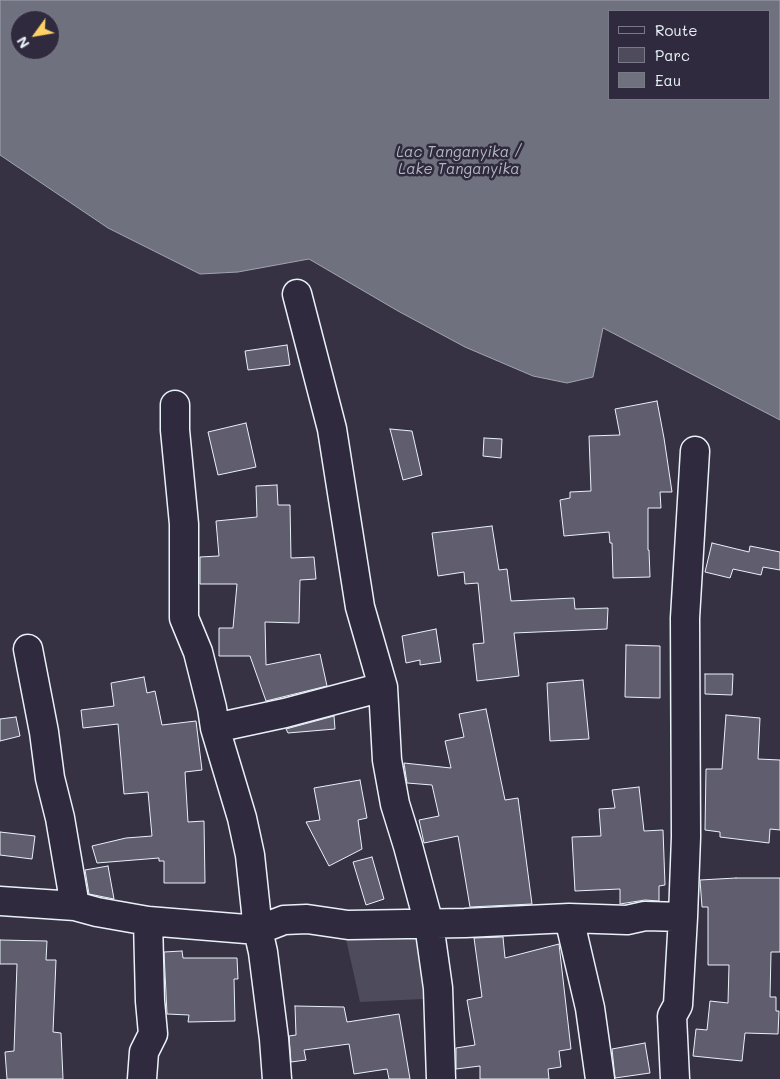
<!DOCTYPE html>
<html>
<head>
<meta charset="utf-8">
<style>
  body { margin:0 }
  #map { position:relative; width:780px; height:1079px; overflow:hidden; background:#363244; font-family:Mali,sans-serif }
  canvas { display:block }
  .legend { position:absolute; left:608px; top:10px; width:162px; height:90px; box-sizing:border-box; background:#2f2a3d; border:1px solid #797a88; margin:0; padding:6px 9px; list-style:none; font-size:15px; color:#e8f1f8 }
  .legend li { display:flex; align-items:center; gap:10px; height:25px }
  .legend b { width:25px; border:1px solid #797a88 }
  .north { position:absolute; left:10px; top:10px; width:50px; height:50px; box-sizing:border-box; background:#2f2a3d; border:1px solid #797a88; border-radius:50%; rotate:238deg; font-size:14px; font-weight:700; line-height:20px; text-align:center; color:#e8f1f8 }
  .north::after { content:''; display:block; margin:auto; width:18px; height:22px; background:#ffd166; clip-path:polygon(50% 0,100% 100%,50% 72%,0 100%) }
</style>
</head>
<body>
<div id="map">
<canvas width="780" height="1079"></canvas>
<ul class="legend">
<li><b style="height:6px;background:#2f2a3d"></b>Route</li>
<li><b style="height:14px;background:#4d4b5c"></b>Parc</li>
<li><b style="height:14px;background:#70717f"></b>Eau</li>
</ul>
<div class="north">N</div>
</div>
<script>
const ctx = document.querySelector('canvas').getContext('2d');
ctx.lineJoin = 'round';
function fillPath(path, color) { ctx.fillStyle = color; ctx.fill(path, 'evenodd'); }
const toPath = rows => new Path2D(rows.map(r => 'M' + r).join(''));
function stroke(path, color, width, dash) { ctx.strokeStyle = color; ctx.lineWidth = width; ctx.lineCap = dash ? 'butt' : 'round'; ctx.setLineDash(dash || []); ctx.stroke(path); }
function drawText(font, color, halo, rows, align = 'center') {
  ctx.font = font + ' Mali,sans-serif'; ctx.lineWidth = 5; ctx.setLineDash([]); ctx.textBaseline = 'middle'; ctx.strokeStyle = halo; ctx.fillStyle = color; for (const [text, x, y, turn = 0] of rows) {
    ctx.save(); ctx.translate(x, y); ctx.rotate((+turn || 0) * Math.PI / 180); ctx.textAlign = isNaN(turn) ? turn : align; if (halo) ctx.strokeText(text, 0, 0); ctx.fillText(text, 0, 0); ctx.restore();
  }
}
fillPath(toPath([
  [418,932,423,999,360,1002,346,939]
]), '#4d4b5c');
const water = toPath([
  [0,0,780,0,780,420,603,328,593,377,567,383,533,376,465,347,398,311,309,259,238,272,200,274,108,228,0,155,0,0],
  [609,11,769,11,769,99,609,99,609,11],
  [20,20,50,20,50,50,20,50,20,20]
]);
fillPath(water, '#70717f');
stroke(water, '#a0a4af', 1);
const building = toPath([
  [287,345,290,365,248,370,245,351,287,345],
  [657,401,664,438,672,492,660,492,661,508,648,508,648,550,649,550,650,577,613,578,612,543,610,543,609,532,564,536,560,500,570,498,570,492,591,491,589,436,620,435,615,409,657,401],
  [246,423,256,467,218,475,208,432,246,423],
  [390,429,412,431,422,475,403,480,390,429],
  [484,438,502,439,501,458,483,456,484,438],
  [277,485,278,505,290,505,291,558,314,557,316,579,300,580,299,623,265,622,266,665,320,654,327,686,266,701,250,656,219,656,219,628,233,628,237,584,200,584,200,557,219,556,216,521,257,517,256,486,277,485],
  [492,526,499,570,507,569,511,601,574,598,575,609,608,608,607,629,514,633,519,676,477,681,473,644,484,643,478,583,465,584,464,572,438,576,432,533,492,526],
  [712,543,749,552,750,546,780,552,780,570,763,567,761,575,733,569,730,578,705,572,712,543],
  [436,629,441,662,420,665,420,660,406,663,402,636,436,629],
  [626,645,660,646,660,698,625,697,626,645],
  [705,674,733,674,732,695,705,694,705,674],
  [144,677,147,693,155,691,162,725,196,721,202,770,185,772,188,822,204,821,205,883,164,883,164,861,159,861,159,858,97,863,92,846,126,838,152,836,148,792,124,794,118,724,83,728,81,710,114,706,111,683,144,677],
  [583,680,589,739,550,741,547,683,583,680],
  [486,709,505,800,518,798,532,904,470,907,458,836,424,843,419,820,439,816,432,785,407,783,404,763,451,768,445,741,464,737,459,714,486,709],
  [726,715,760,718,758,759,780,760,780,830,770,829,769,843,720,837,720,832,705,830,706,769,722,769,726,715],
  [334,716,335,729,288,733,286,729,334,716],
  [16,717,20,736,0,741,0,719,16,717],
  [360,780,367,818,358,820,362,849,329,866,306,822,320,820,314,788,360,780],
  [639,787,644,831,663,830,665,885,659,886,659,901,645,900,620,904,620,889,575,891,572,837,601,836,599,809,615,808,612,790,639,787],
  [0,832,35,836,32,859,0,855,0,832],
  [372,857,384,899,366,905,353,862,372,857],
  [108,866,114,899,89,894,85,870,108,866],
  [736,878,780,878,780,952,771,952,770,997,776,997,776,1011,779,1011,778,1034,745,1033,742,1061,693,1056,696,1029,707,1030,710,1001,728,1003,729,965,708,965,708,907,702,907,700,880,736,878],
  [503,937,505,958,559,944,571,1049,559,1051,561,1067,548,1069,549,1079,480,1079,480,1066,456,1069,456,1048,475,1045,467,1000,482,997,474,938,503,937],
  [0,940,47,941,46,960,56,960,53,1032,61,1033,63,1079,7,1079,5,1052,14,1051,17,964,0,964,0,940],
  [182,951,183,958,237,958,238,979,234,979,235,1021,188,1022,189,1015,167,1014,164,952,182,951],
  [295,1006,344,1007,347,1022,399,1014,410,1079,389,1079,387,1069,354,1074,349,1044,304,1050,306,1060,291,1062,289,1036,296,1035,295,1006],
  [645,1043,650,1073,615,1078,612,1049,645,1043]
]);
fillPath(building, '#605e6e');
stroke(building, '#e8f1f8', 1);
const minor = toPath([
  [297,294,332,429,360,607,383,687,387,760,395,804,408,846,429,924,438,988,441,1079],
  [175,405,175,430,184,524,184,618,198,652,212,708,215,728,242,818,250,855,258,930,263,952,274,1039,277,1079],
  [215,728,285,713,383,687],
  [0,901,75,906,60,818,50,778,44,732,28,649],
  [75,906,97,912,148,921,258,930,284,920,307,919,348,925,465,923,569,918,627,920,645,916,683,917],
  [569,918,590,1008,600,1079],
  [142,1079,144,1052,153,1034,150,1001,148,921],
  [675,1079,672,1016,678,1005,683,917,686,837,685,618,695,451]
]);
stroke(minor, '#e8f1f8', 31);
stroke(minor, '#2f2a3d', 28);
drawText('italic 15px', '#b2b7c2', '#2f2a3d', [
  ["Lac Tanganyika /",459,152],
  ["Lake Tanganyika",459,169]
]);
</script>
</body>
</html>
